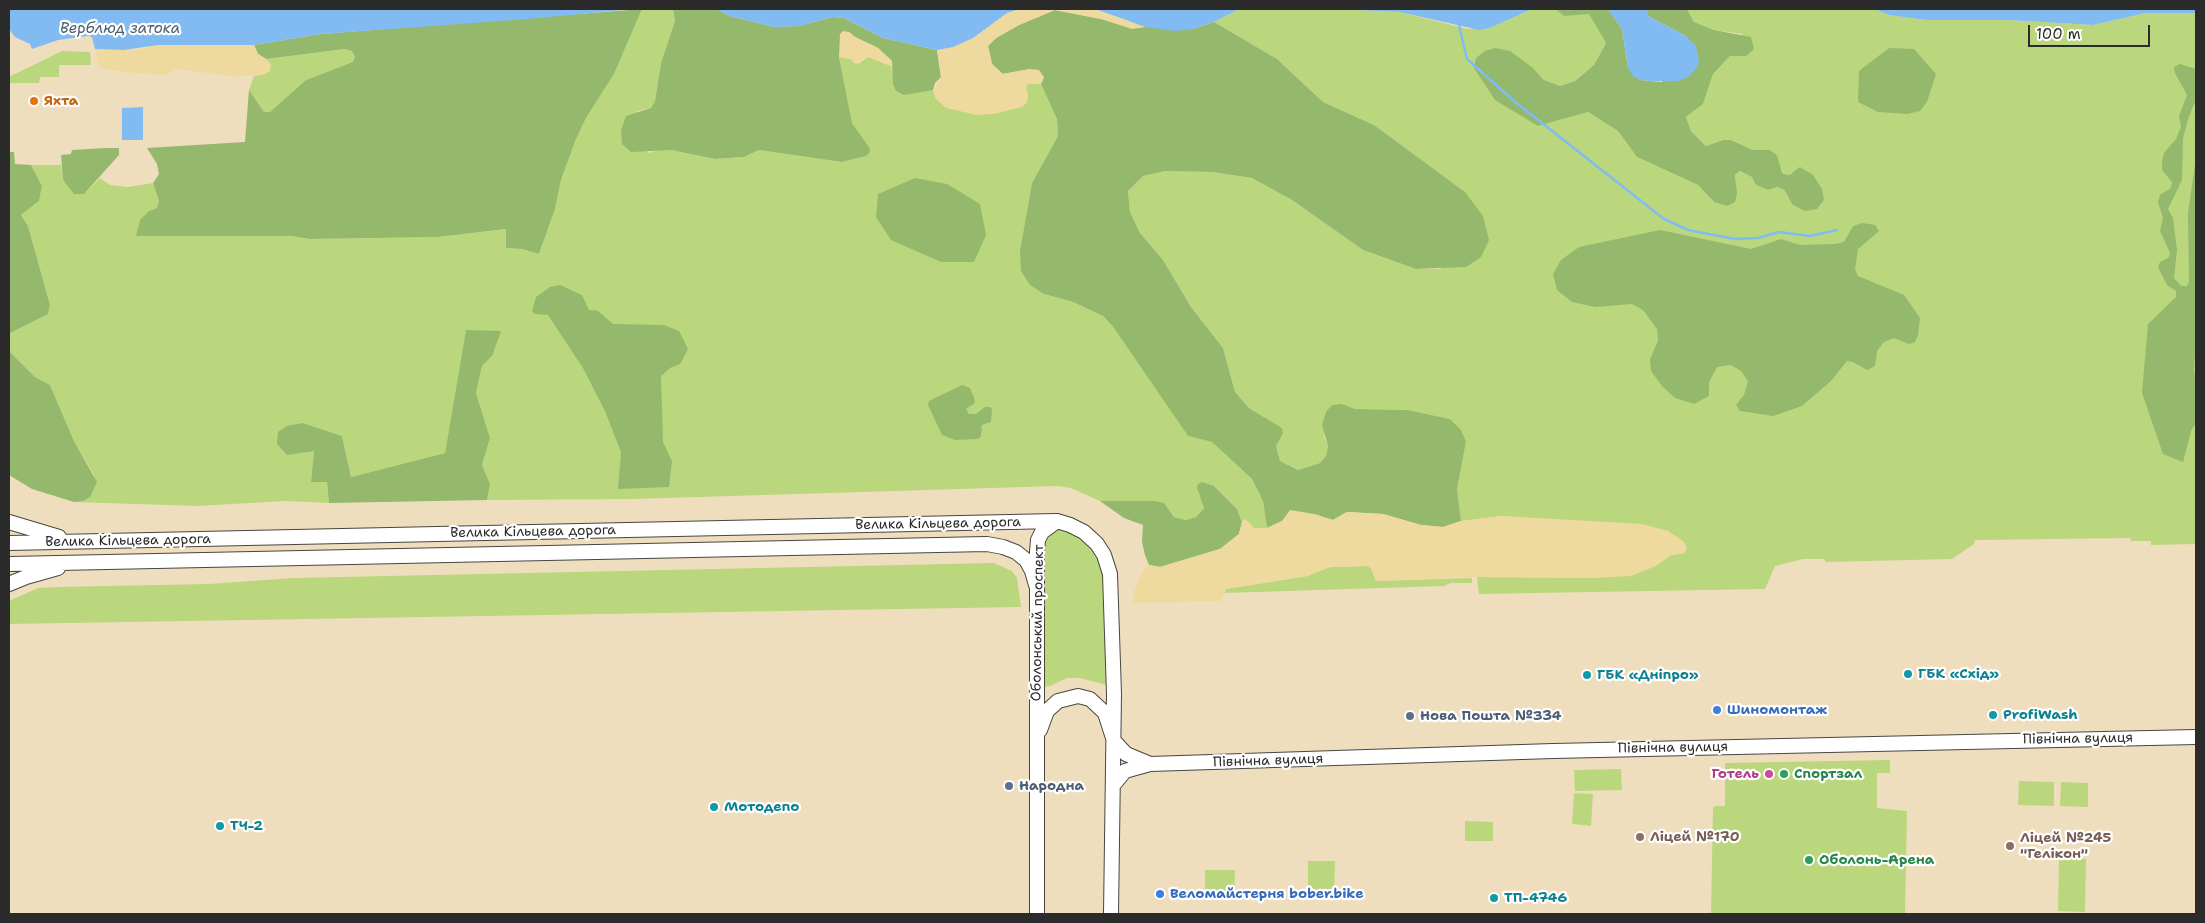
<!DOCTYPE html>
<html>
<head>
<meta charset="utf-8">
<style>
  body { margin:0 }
  #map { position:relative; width:2205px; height:923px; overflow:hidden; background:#efdebd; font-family:"Shantell Sans",sans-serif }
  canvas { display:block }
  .frame { position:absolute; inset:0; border:10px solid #2b2b2b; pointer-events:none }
  .scale { position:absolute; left:2028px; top:25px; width:122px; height:22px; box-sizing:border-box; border:2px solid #2b2b2b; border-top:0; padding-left:6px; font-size:15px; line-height:18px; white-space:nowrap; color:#2b2b2b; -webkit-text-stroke:4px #fff; paint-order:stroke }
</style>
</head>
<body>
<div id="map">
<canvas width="2205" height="923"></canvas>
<div class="frame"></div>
<div class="scale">100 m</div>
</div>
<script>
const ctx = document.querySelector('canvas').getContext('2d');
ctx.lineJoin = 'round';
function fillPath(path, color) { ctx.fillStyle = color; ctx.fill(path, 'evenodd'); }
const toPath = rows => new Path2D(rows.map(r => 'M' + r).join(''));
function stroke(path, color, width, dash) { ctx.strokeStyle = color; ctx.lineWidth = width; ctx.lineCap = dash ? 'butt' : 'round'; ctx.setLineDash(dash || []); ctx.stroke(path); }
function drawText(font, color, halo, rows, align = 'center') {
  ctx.font = font + ' "Shantell Sans",sans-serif'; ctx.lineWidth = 4.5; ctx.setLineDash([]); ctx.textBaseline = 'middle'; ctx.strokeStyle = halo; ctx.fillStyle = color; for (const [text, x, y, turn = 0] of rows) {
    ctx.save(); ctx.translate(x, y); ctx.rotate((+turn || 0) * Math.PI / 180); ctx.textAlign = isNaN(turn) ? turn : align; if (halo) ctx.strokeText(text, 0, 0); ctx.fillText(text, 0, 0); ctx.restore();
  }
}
fillPath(toPath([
  [642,9,673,9,675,21,661,63,655,101,651,108,637,111,648,153,659,150,671,150,715,159,744,157,759,150,842,162,866,156,869,147,852,123,839,57,851,59,858,64,868,57,891,66,896,91,904,95,927,89,933,90,936,99,1028,95,1026,88,1028,84,1041,84,1057,119,1058,136,1032,183,1020,250,1044,294,1073,302,1103,316,1113,325,1188,436,1212,442,1252,479,1263,501,1267,528,1254,528,1245,519,1242,522,1237,509,1214,486,1198,493,1203,500,1204,508,1196,517,1186,520,1174,517,1164,503,1156,501,1100,501,1071,488,1057,486,634,499,487,500,490,484,482,465,490,438,476,393,482,366,492,356,466,331,445,453,351,477,342,436,303,423,314,451,311,482,327,482,329,503,286,501,197,506,74,502,83,501,94,475,74,441,50,385,35,377,10,352,10,333,48,314,50,305,28,226,21,215,39,201,42,186,31,165,61,165,63,181,84,194,100,178,110,185,128,187,153,183,159,201,157,208,149,211,291,236,310,239,438,237,507,229,506,248,522,249,539,254,555,209,561,180,576,139,586,118,614,74],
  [1239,9,1334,9,1400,12,1468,29,1490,28,1532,9,1555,9,1564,16,1589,13,1606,43,1594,65,1575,81,1560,86,1544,80,1533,68,1538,126,1588,112,1618,131,1637,157,1698,185,1714,202,1736,183,1735,175,1740,171,1753,177,1756,185,1768,190,1777,187,1784,190,1788,198,1793,171,1789,175,1781,172,1777,155,1770,150,1753,150,1731,140,1723,140,1706,146,1691,131,1686,117,1703,104,1713,74,1730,56,1746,56,1742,34,1714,30,1694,22,1687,9,1874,9,1889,15,1926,20,2008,20,2093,25,2146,13,2196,13,2196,544,2151,545,2151,541,2131,541,2130,538,1975,540,1974,544,1952,559,1826,562,1824,559,1803,559,1775,566,1765,589,1479,594,1477,577,1596,578,1656,565,1671,555,1685,553,1503,516,1461,521,1457,489,1466,442,1450,419,1408,410,1354,409,1342,404,1324,436,1328,446,1326,456,1320,463,1298,470,1280,461,1276,446,1282,428,1249,408,1235,392,1223,348,1191,307,1163,260,1140,233,1130,212,1128,191,1143,176,1165,171,1212,172,1252,178,1292,200,1363,250,1416,269,1441,269,1465,192,1374,125,1323,102,1277,59,1214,22],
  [345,49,352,51,355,57,354,62,306,80,270,112,264,112,249,90,254,76,265,74,271,65,266,59],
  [62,51,90,52,91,65,59,65,59,77,40,77,39,83,10,83,9,123,9,77],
  [1062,528,1083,539,1097,556,1105,578,1110,686,1080,678,1067,678,1050,686,1041,687,1044,641,1042,540,1053,529],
  [994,563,1012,571,1017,578,1021,607,9,624,9,601,38,588,56,587,208,584,294,578],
  [1368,566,1371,568,1376,581,1472,578,1472,583,1451,583,1444,586,1225,593,1226,589,1307,576,1330,567],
  [1890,760,1890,773,1877,773,1877,808,1907,811,1905,914,1711,914,1713,808,1715,806,1725,806,1725,763],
  [1621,769,1622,790,1575,791,1574,770],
  [2019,781,2054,782,2054,806,2018,805],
  [2061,782,2088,783,2088,807,2060,806],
  [1574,793,1593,794,1591,826,1572,824],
  [1465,821,1493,822,1493,841,1465,841],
  [2059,858,2086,859,2085,912,2058,911],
  [1308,861,1335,861,1334,896,1308,896],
  [1205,870,1235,870,1234,898,1205,898]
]), '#bbd77d');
fillPath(toPath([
  [642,9,614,74,586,118,576,139,561,180,555,209,539,254,522,249,506,248,506,229,438,237,310,239,291,236,136,236,140,220,149,211,157,208,159,201,153,183,159,174,157,164,147,148,245,142,249,90,264,112,270,112,306,80,353,62,355,57,352,51,345,49,266,59,258,54,254,45,321,34],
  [673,9,717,9,729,16,775,27,799,26,833,17,844,18,883,38,937,50,941,77,935,83,933,90,904,95,896,91,893,84,892,61,878,48,855,37,849,32,839,57,852,123,869,147,870,152,866,156,842,162,759,150,744,157,715,159,671,150,631,152,622,144,621,130,626,116,651,108,655,101,661,63,675,21],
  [1555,9,1608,9,1622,29,1628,68,1640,80,1662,82,1686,36,1648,16,1646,9,1687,9,1694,22,1714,30,1751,37,1754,49,1746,56,1730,56,1713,74,1703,104,1686,117,1691,131,1706,146,1723,140,1731,140,1753,150,1770,150,1777,155,1782,173,1789,175,1800,167,1813,175,1822,189,1824,200,1817,209,1805,211,1793,205,1784,190,1777,187,1768,190,1756,185,1752,177,1740,171,1735,175,1737,194,1735,202,1727,206,1714,202,1698,185,1637,157,1618,131,1588,112,1538,126,1495,100,1474,68,1476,58,1485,51,1495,48,1510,51,1533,68,1544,80,1560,86,1575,81,1594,65,1606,43,1589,14,1564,16],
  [1055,10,1101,19,1193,29,1214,22,1277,59,1323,102,1374,125,1465,192,1483,216,1489,240,1481,257,1466,267,1416,269,1363,250,1292,200,1252,178,1212,172,1165,171,1143,176,1128,191,1130,212,1140,233,1163,260,1191,307,1223,348,1235,392,1249,408,1282,428,1283,433,1276,446,1280,461,1298,470,1320,463,1326,456,1328,446,1322,425,1326,412,1332,405,1342,404,1355,409,1408,410,1450,419,1461,430,1466,442,1457,489,1461,521,1443,527,1421,525,1383,514,1347,512,1333,520,1314,514,1282,521,1267,528,1263,501,1252,479,1212,442,1188,436,1112,325,1103,316,1073,302,1044,294,1030,285,1021,271,1020,250,1032,183,1058,136,1057,119,1041,84,1044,77,1030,69,1003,74,992,64,988,46,996,38,1019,25],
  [1889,48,1914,49,1936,74,1927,102,1920,111,1907,114,1878,112,1858,102,1859,71],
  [2180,64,2196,69,2196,100,2189,116,2183,138,2182,180,2168,209,2173,218,2177,250,2174,278,2181,286,2187,286,2189,282,2188,213,2196,157,2196,340,2194,371,2196,381,2196,423,2191,431,2183,462,2163,454,2142,393,2148,324,2176,297,2176,291,2167,285,2158,267,2160,262,2169,257,2170,253,2160,231,2163,218,2158,202,2160,195,2171,188,2172,182,2162,170,2162,162,2164,153,2176,139,2181,127,2179,116,2187,95,2175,73,2174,67],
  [106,148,119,148,119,155,84,194,74,194,63,180,61,155,71,154,72,150],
  [9,152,14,152,15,164,31,165,42,186,39,201,21,215,28,226,50,305,48,314,10,333,10,352,35,377,50,385,74,441,97,482,90,497,83,501,74,502,32,489,9,475],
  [915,178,947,184,980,204,986,235,974,262,941,262,891,240,876,217,878,194],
  [1862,223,1875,225,1879,231,1858,249,1855,269,1858,276,1904,295,1920,318,1918,335,1915,342,1909,344,1894,338,1884,342,1877,351,1875,366,1867,370,1853,362,1847,361,1831,381,1802,406,1773,416,1740,411,1736,405,1744,395,1748,381,1741,371,1731,365,1717,367,1709,382,1709,396,1694,404,1675,398,1662,386,1651,371,1650,359,1658,341,1657,329,1643,310,1632,304,1595,307,1572,302,1557,290,1553,274,1561,260,1579,247,1660,230,1751,249,1781,239,1800,245,1835,244,1844,242,1853,226],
  [560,285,582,295,589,310,598,311,613,324,664,325,679,331,688,349,680,364,670,368,661,376,663,442,672,461,669,487,618,489,621,452,605,411,583,368,548,315,535,314,532,311,536,297,550,287],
  [466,330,501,331,492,356,482,366,476,393,490,438,482,465,490,484,487,500,329,503,327,482,311,482,314,451,287,455,277,444,278,432,287,426,303,423,342,436,351,477,445,453],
  [962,385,970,388,974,398,975,403,966,409,969,414,976,414,985,407,990,407,992,409,991,422,982,425,981,436,978,439,955,440,942,435,928,405,929,401],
  [1202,482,1214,486,1237,509,1242,522,1239,534,1220,549,1160,567,1149,565,1145,555,1142,542,1143,525,1124,518,1100,501,1156,501,1164,503,1174,517,1186,520,1196,517,1204,508,1197,488,1198,484]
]), '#94b86c');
fillPath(toPath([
  [1019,9,1095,9,1146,27,1132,29,1101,19,1055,10,1019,25,996,38,988,46,992,64,1002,74,1030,69,1039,70,1044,77,1041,84,1028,84,1026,88,1028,95,1027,102,1022,107,994,114,977,115,946,108,936,99,933,90,941,77,937,50,953,47,973,38,1007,13],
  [843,31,849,32,855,37,878,48,892,61,891,66,869,57,855,64,851,59,839,57,840,34],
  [158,45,254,45,258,54,266,59,271,65,270,71,265,74,235,77,176,69,165,75,134,73,99,68,95,49,136,50],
  [1290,510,1314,514,1333,520,1347,512,1383,514,1421,525,1443,527,1461,521,1503,516,1642,524,1668,531,1683,541,1687,548,1685,553,1671,555,1656,566,1631,576,1596,578,1477,577,1376,581,1371,568,1368,566,1330,567,1308,576,1226,589,1221,601,1134,603,1134,592,1143,571,1149,565,1160,567,1220,549,1239,534,1242,522,1245,519,1254,528,1267,528,1282,521]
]), '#eeda9e');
fillPath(toPath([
  [9,9,633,9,528,19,321,34,254,45,158,45,124,50,95,49,92,37,88,36,58,40,32,49,30,44,15,37,9,29],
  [717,9,1019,9,1007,13,973,38,953,47,937,50,883,38,844,18,833,17,799,26,775,27,729,16],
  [1095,9,1239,9,1214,22,1193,29,1175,31,1146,27],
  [1334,9,1532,9,1490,28,1479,30,1400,12],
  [1608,9,1646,9,1648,16,1686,36,1696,46,1699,61,1696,69,1688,77,1678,81,1651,81,1640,80,1633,76,1628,68,1622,29],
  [1874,9,2196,9,2196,13,2146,13,2093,25,2008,20,1926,20,1889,15],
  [143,107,143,140,122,140,122,108]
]), '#82bbf2');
stroke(toPath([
  [1459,25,1467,59,1514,101,1664,219,1688,230,1735,239,1758,238,1779,232,1810,236,1837,230]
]), '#82bbf2', 2.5);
const secondary = toPath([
  [9,522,59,537],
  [9,543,1057,521,1070,525,1084,532,1097,544,1104,555,1110,574,1114,694,1111,914],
  [9,564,987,544,1003,547,1016,552,1026,560,1032,571,1036,585],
  [9,584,26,577,58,568],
  [1040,730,1047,711,1058,701,1078,696,1090,699,1105,713,1114,741,1126,754,1150,764],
  [1115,783,1125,771,1150,764,1553,751,2196,737],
  [1037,914,1037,551,1038,540,1042,532,1057,521]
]);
stroke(secondary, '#484641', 16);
stroke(secondary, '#fff', 14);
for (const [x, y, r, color] of [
  [34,101,5,"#e8710a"],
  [1908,674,5,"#0f9aa8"],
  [1587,675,5,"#0f9aa8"],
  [1717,710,5,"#3f7fe0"],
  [1993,715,5,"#0f9aa8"],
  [1410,716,5,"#5c6f8a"],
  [1769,774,5,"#d1479c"],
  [1784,774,5,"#2e9e5b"],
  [1009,786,5,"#5c6f8a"],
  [714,807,5,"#0f9aa8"],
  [220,826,5,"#0f9aa8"],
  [1640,837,5,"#8d6e63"],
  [2010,846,5,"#8d6e63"],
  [1809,860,5,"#2e9e5b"],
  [1160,894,5,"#3f7fe0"],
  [1494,898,5,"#0f9aa8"]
]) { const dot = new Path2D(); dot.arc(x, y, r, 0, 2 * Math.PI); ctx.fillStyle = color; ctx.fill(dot); stroke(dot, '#fff', 2); }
drawText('bold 14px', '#c56008', '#fff', [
  ["Яхта",44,101]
], 'left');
drawText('14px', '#2b2b2b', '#fff', [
  ["Велика Кільцева дорога",938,524,-1],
  ["Велика Кільцева дорога",533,532,-1],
  ["Велика Кільцева дорога",128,541,-1],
  ["Оболонський проспект",1038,623,-89],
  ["Північна вулиця",2078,739,-1],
  ["Північна вулиця",1673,748,-1],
  ["Північна вулиця",1268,761,-2]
]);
drawText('bold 14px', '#0d838f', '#fff', [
  ["ГБК «Схід»",1918,674],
  ["ГБК «Дніпро»",1597,675],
  ["ProfiWash",2003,715],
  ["Мотодепо",724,807],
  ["ТЧ-2",230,826],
  ["ТП-4746",1504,898]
], 'left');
drawText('bold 14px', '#366cbe', '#fff', [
  ["Шиномонтаж",1727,710],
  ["Веломайстерня bober.bike",1170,894]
], 'left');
drawText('bold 14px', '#4e5e75', '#fff', [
  ["Нова Пошта №334",1420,716],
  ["Народна",1019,786]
], 'left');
drawText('bold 14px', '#b23c85', '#fff', [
  ["Готель",1759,774]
], 'right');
drawText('bold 14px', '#27864d', '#fff', [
  ["Спортзал",1794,774],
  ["Оболонь-Арена",1819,860]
], 'left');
drawText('bold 14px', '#785e54', '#fff', [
  ["Ліцей №170",1650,837],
  ["Ліцей №245",2020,838],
  ["\"Гелікон\"",2020,854]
], 'left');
drawText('italic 15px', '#495d71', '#fff', [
  ["Верблюд затока",120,29]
]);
</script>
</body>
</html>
